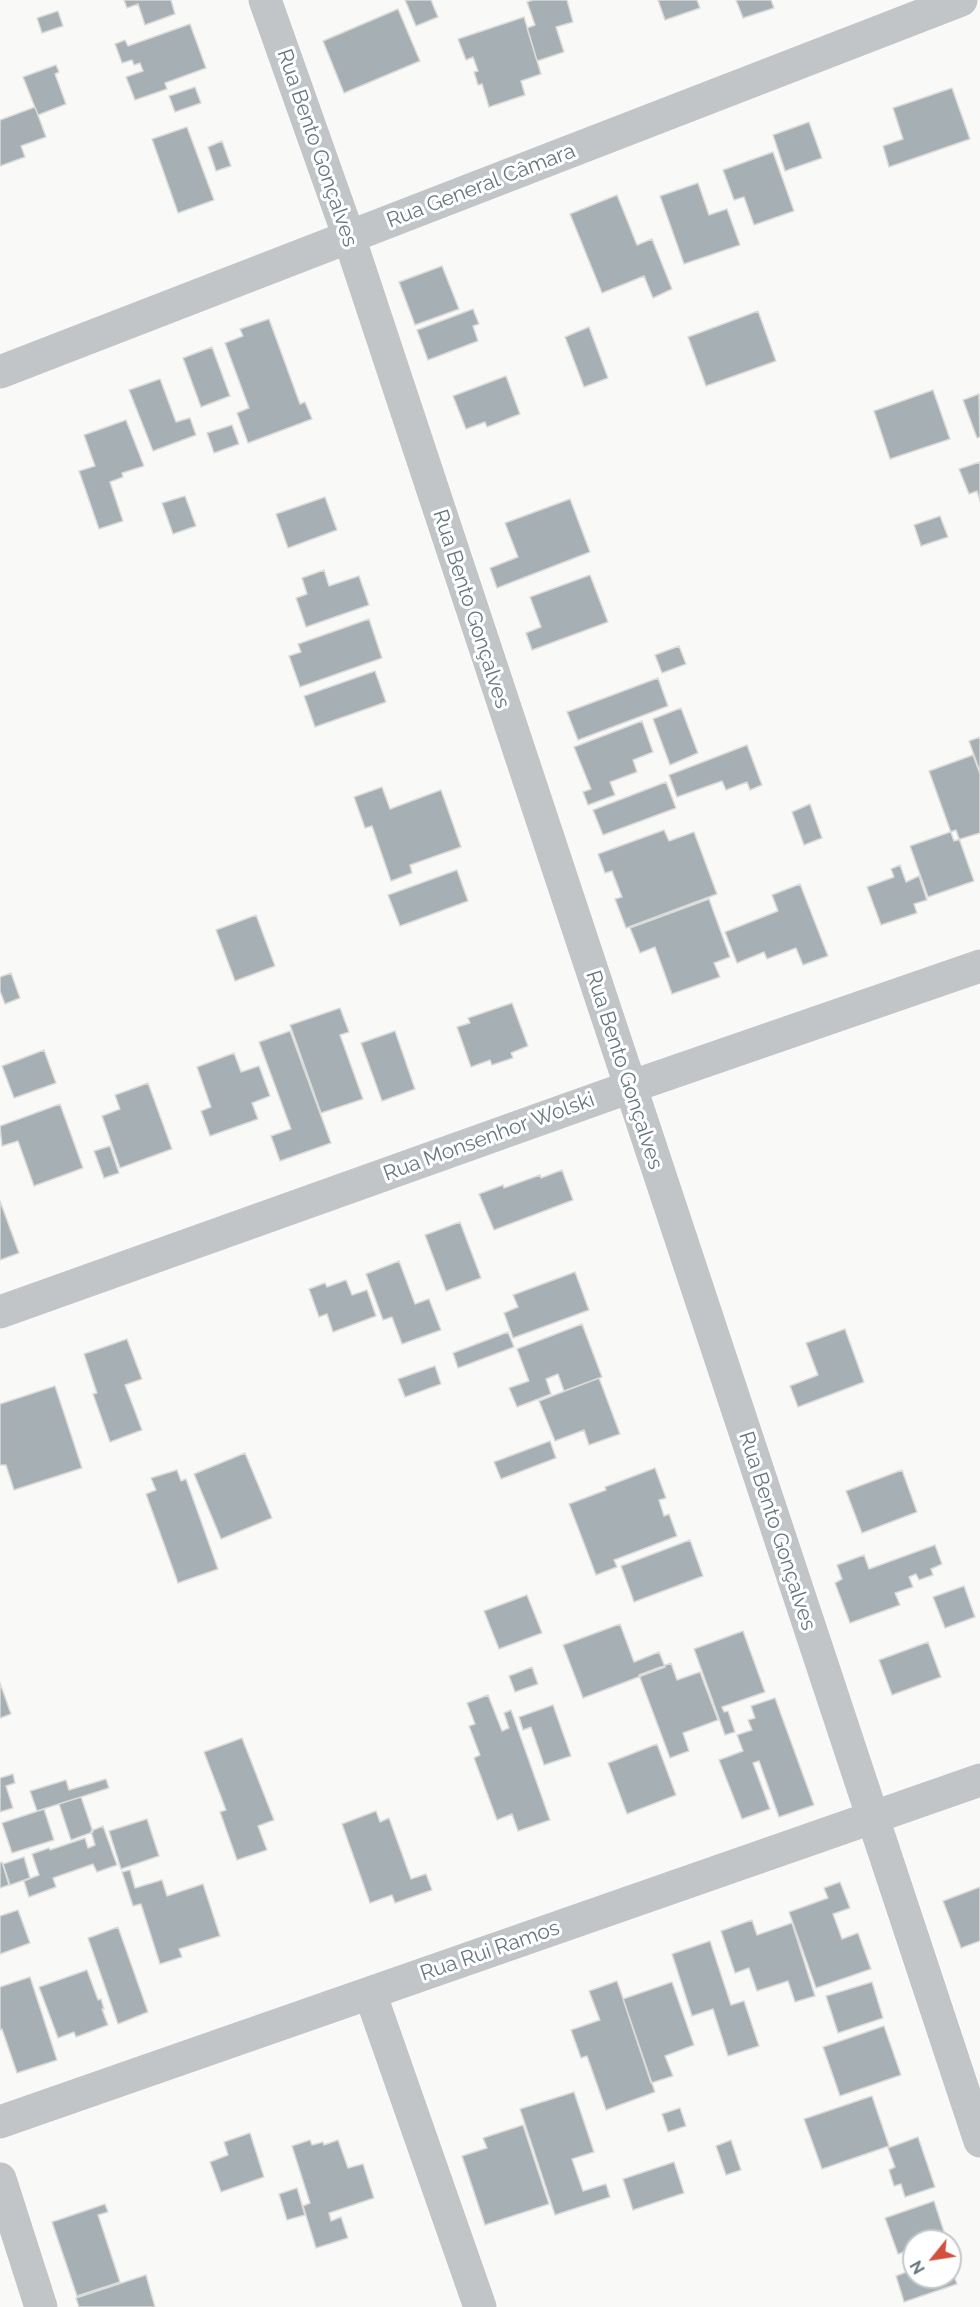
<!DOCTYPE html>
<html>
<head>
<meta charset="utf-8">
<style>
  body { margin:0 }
  #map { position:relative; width:980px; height:2307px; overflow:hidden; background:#f9f9f7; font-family:Raleway,sans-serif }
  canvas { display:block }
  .north { position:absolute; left:902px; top:2229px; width:60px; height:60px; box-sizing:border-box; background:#fff; border:2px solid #c2c9cc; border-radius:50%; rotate:240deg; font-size:16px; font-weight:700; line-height:24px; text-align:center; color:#66777f }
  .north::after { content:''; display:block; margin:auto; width:21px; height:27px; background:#d2513e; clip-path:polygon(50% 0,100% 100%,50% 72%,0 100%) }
</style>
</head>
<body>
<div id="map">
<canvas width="980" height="2307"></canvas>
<div class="north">N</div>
</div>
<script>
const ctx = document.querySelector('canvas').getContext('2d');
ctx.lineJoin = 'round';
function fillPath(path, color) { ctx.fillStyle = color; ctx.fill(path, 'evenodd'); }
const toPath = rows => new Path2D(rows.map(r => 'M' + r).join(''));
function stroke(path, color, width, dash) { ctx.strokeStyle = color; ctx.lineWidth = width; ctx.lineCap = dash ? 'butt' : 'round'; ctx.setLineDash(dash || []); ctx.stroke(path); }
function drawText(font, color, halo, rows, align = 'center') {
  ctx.font = font + ' Raleway,sans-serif'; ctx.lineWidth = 6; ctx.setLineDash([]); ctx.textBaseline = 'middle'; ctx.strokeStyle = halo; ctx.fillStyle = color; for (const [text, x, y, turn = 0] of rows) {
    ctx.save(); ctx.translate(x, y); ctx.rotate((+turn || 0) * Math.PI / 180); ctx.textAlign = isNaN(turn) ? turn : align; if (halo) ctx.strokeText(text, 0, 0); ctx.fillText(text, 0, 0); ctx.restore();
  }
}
const building = toPath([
  [124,0,171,0,175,14,145,25,138,4,127,8,124,0],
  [405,0,431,0,438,17,416,26,405,0],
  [533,0,567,0,573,22,556,27,564,52,537,61,527,28,535,25,527,2,533,0],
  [658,0,697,0,700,8,665,20,658,0],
  [736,0,771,0,774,8,743,18,736,0],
  [398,9,420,61,344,93,323,41,398,9],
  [58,11,63,26,42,33,37,18,58,11],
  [524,17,541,74,521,81,525,95,489,107,482,84,478,85,474,72,478,71,473,57,466,60,458,39,524,17],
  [190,24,206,68,165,83,167,89,135,100,126,77,143,71,140,63,134,65,132,60,122,63,115,44,125,40,128,46,190,24],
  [56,65,59,72,55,74,66,104,38,115,23,77,56,65],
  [195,87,201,103,175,112,169,96,195,87],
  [952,88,970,139,889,167,883,146,903,139,893,108,952,88],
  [35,107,46,137,21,146,25,157,0,166,0,120,35,107],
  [809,122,822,158,785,171,773,135,809,122],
  [187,127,214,200,178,213,152,139,187,127],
  [222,141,231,166,216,171,208,147,222,141],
  [773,152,794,211,754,225,744,197,734,200,723,170,773,152],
  [698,183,709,215,727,209,740,245,684,264,660,196,698,183],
  [617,195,637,245,652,239,672,289,653,298,644,276,602,293,570,214,617,195],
  [442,266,459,309,415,325,399,282,442,266],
  [473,309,479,324,473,326,478,341,428,360,417,330,473,309],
  [758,311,776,361,706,386,688,337,758,311],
  [269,319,300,404,305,402,312,419,248,443,237,413,249,408,225,343,243,336,240,329,269,319],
  [589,327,608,378,584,387,565,337,589,327],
  [212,347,230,396,201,407,183,358,212,347],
  [506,376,520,414,487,427,485,422,466,429,453,396,506,376],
  [160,379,176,422,190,418,196,435,153,451,129,390,160,379],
  [933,390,950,439,890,459,874,411,933,390],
  [979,394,980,437,977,438,963,400,979,394],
  [126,420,144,466,122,473,123,477,110,482,123,521,99,529,79,471,95,466,84,435,126,420],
  [232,425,239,444,214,453,207,433,232,425],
  [980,462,980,501,977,491,969,494,959,469,980,462],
  [185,496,196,526,173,534,162,503,185,496],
  [325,497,337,530,288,548,276,514,325,497],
  [570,499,590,552,497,588,490,568,518,557,505,523,570,499],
  [940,516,948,537,921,546,914,525,940,516],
  [324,570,329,586,359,576,369,605,306,627,296,598,307,594,302,578,324,570],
  [590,575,608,622,532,650,526,633,541,627,530,597,590,575],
  [369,619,382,658,300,687,289,656,301,652,298,644,369,619],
  [679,646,686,664,662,673,655,655,679,646],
  [375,671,386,702,315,727,304,696,375,671],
  [658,678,668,706,578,740,567,712,658,678],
  [681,708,698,753,670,765,653,719,681,708],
  [642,721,653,752,633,760,637,772,610,782,615,795,588,805,583,792,591,789,574,747,642,721],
  [980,737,980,772,969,741,980,737],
  [747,745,762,785,750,790,747,782,726,790,722,781,677,797,669,775,747,745],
  [973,755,980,774,980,833,954,841,929,771,973,755],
  [666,782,676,808,603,835,593,810,666,782],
  [382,787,390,809,441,790,461,847,410,865,412,873,391,881,372,826,365,828,354,797,382,787],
  [810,804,822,838,804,845,792,812,810,804],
  [664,830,669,841,694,832,717,894,626,928,615,899,622,897,612,871,605,873,598,854,664,830],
  [956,830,974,881,928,897,910,846,956,830],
  [900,865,906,882,919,876,927,900,914,904,917,913,881,925,867,887,894,877,891,869,900,865],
  [457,870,468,901,400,926,388,895,457,870],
  [800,884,828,956,803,965,796,948,767,959,764,952,737,963,725,932,778,911,772,895,800,884],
  [709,899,730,957,714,963,720,977,672,994,655,947,640,953,630,928,709,899],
  [256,915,275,966,235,981,216,930,256,915],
  [11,973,20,998,5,1004,0,991,0,977,11,973],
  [512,1003,528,1046,511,1053,513,1058,492,1065,490,1060,471,1067,457,1027,470,1023,468,1018,512,1003],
  [340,1008,349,1032,340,1035,363,1099,321,1113,290,1025,340,1008],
  [290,1031,331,1143,280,1161,271,1136,291,1129,259,1042,290,1031],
  [395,1031,415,1089,382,1101,361,1043,395,1031],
  [44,1050,56,1083,14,1098,2,1066,44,1050],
  [234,1053,241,1072,259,1066,270,1096,252,1103,258,1119,210,1136,201,1111,211,1107,197,1067,234,1053],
  [148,1083,172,1149,120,1168,102,1116,120,1109,115,1095,148,1083],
  [60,1104,83,1168,34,1186,18,1141,2,1146,0,1126,60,1104],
  [110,1146,119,1173,104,1178,94,1151,110,1146],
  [562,1170,573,1200,494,1230,479,1194,503,1185,504,1188,540,1175,541,1178,562,1170],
  [0,1201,19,1253,0,1260,0,1201],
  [460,1222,481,1278,446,1291,425,1235,460,1222],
  [399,1261,415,1304,429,1299,441,1330,402,1344,392,1317,383,1320,366,1274,399,1261],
  [575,1272,589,1310,513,1338,504,1313,518,1307,513,1295,575,1272],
  [346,1280,352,1295,367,1290,376,1316,333,1332,327,1314,319,1317,309,1289,325,1283,327,1287,346,1280],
  [582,1324,602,1377,564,1391,558,1374,546,1379,551,1394,517,1407,509,1388,529,1381,517,1349,582,1324],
  [845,1329,864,1382,798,1407,790,1386,818,1375,806,1343,845,1329],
  [508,1332,514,1347,458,1368,453,1353,508,1332],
  [127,1339,142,1379,125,1385,142,1430,110,1442,93,1394,97,1393,84,1354,127,1339],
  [435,1366,441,1384,405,1397,398,1379,435,1366],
  [599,1378,620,1434,589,1445,584,1430,555,1441,539,1401,599,1378],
  [55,1386,82,1468,14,1490,6,1465,0,1465,0,1404,55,1386],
  [550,1441,556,1458,501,1479,494,1462,550,1441],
  [245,1453,272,1518,221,1539,194,1474,245,1453],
  [655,1468,666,1498,659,1500,664,1516,669,1514,677,1536,614,1560,617,1567,596,1575,569,1504,606,1490,605,1487,655,1468],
  [177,1470,181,1481,186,1479,218,1569,178,1583,146,1494,156,1490,151,1478,177,1470],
  [902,1470,917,1512,862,1533,846,1491,902,1470],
  [690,1540,703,1576,634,1602,621,1566,690,1540],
  [935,1545,942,1564,931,1569,933,1575,919,1580,916,1574,909,1577,913,1587,895,1593,900,1605,850,1623,835,1583,842,1579,837,1565,864,1555,869,1569,935,1545],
  [964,1586,975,1617,945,1628,933,1597,964,1586],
  [527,1595,542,1633,499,1649,484,1611,527,1595],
  [620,1624,634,1662,659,1652,665,1667,583,1698,563,1645,620,1624],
  [743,1631,765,1692,722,1707,724,1712,728,1711,735,1732,725,1735,694,1649,743,1631],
  [928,1642,941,1677,892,1695,879,1660,928,1642],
  [671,1663,677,1680,700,1672,718,1720,683,1733,689,1751,670,1758,639,1675,671,1663],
  [532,1667,538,1684,515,1692,509,1676,532,1667],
  [0,1683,11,1714,0,1718,0,1683],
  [488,1695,502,1731,509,1728,504,1713,511,1710,550,1820,518,1831,512,1814,497,1820,474,1758,480,1755,469,1726,475,1724,467,1703,488,1695],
  [775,1698,814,1805,779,1817,759,1761,753,1763,770,1809,742,1819,719,1760,743,1751,737,1735,752,1730,748,1720,755,1718,751,1706,775,1698],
  [553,1705,571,1756,544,1765,531,1727,523,1730,519,1717,553,1705],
  [242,1738,274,1820,258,1826,267,1850,237,1860,220,1812,226,1810,204,1752,242,1738],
  [657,1744,676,1795,627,1814,608,1763,657,1744],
  [13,1774,15,1783,6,1786,13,1808,0,1812,0,1778,13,1774],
  [106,1779,109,1788,37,1811,30,1791,66,1780,69,1790,106,1779],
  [81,1797,93,1832,71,1840,59,1804,81,1797],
  [44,1809,54,1840,12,1853,2,1823,44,1809],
  [376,1811,380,1822,389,1818,411,1879,426,1874,432,1890,395,1903,392,1895,370,1903,342,1824,376,1811],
  [147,1819,159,1856,121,1869,109,1831,147,1819],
  [103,1826,117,1865,97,1872,93,1864,53,1878,56,1887,29,1897,24,1881,39,1875,32,1854,49,1848,50,1850,85,1838,88,1848,95,1845,91,1831,103,1826],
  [24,1857,30,1878,10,1885,3,1864,24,1857],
  [2,1862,9,1885,0,1888,0,1863,2,1862],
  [130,1870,135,1888,162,1880,167,1896,203,1884,220,1936,179,1949,182,1957,160,1964,141,1904,133,1906,122,1872,130,1870],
  [840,1882,850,1908,833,1914,842,1939,858,1933,871,1969,816,1988,789,1912,828,1898,824,1888,840,1882],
  [980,1887,980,1941,961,1948,943,1901,980,1887],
  [18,1910,30,1943,0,1954,0,1916,18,1910],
  [752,1920,757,1935,792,1923,815,1996,795,2002,788,1981,757,1991,749,1968,735,1973,721,1931,752,1920],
  [118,1927,148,2012,118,2024,88,1938,118,1927],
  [710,1941,731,2005,744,2001,759,2046,728,2056,713,2009,692,2016,672,1954,710,1941],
  [87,1970,98,2000,101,1999,104,2009,102,2009,108,2025,76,2037,74,2032,58,2038,39,1987,87,1970],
  [30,1977,57,2060,17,2073,2,2029,0,2030,0,1987,30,1977],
  [617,1981,655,2092,606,2110,587,2056,581,2058,571,2030,600,2020,589,1991,617,1981],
  [672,1982,694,2045,665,2056,673,2076,651,2083,623,1999,672,1982],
  [872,1982,883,2018,838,2033,826,1996,872,1982],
  [884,2026,901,2075,840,2096,823,2047,884,2026],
  [574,2092,594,2152,572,2159,583,2191,606,2184,610,2197,555,2215,520,2109,574,2092],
  [872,2096,889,2146,822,2169,804,2119,872,2096],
  [680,2108,686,2126,668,2132,662,2114,680,2108],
  [523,2125,549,2204,485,2225,462,2156,487,2148,483,2138,523,2125],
  [250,2133,264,2177,221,2192,210,2162,228,2155,224,2142,250,2133],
  [918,2137,935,2187,905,2197,901,2184,894,2186,889,2170,895,2167,888,2148,918,2137],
  [310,2140,312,2145,323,2142,324,2145,338,2140,348,2168,363,2164,374,2198,329,2213,331,2221,341,2217,348,2238,316,2248,303,2206,310,2203,292,2146,310,2140],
  [731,2140,741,2170,726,2175,716,2146,731,2140],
  [674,2162,684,2193,633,2210,623,2179,674,2162],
  [297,2188,305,2215,287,2220,279,2194,297,2188],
  [934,2201,946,2238,937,2241,914,2241,914,2249,898,2254,885,2218,934,2201],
  [105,2204,108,2212,98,2215,120,2282,77,2296,52,2222,105,2204],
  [950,2265,957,2284,904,2302,896,2276,914,2269,914,2277,950,2277,950,2265],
  [146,2275,155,2307,79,2307,76,2298,146,2275]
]);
fillPath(building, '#a6afb3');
stroke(building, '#dbdbd9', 1.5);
stroke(toPath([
  [265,0,349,237,980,2141],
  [0,372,961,0],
  [0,1312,630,1087,980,966],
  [370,1993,480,2307],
  [0,2122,980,1780],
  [0,2179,41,2307]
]), '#c1c5c8', 33);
drawText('21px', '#66777f', '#fff', [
  ["Rua Bento Gonçalves",317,148,71],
  ["Rua General Câmara",481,186,-21],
  ["Rua Bento Gonçalves",471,609,72],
  ["Rua Bento Gonçalves",624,1070,72],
  ["Rua Monsenhor Wolski",489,1137,-20],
  ["Rua Bento Gonçalves",777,1531,72],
  ["Rua Rui Ramos",490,1951,-19]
]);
</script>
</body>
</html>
